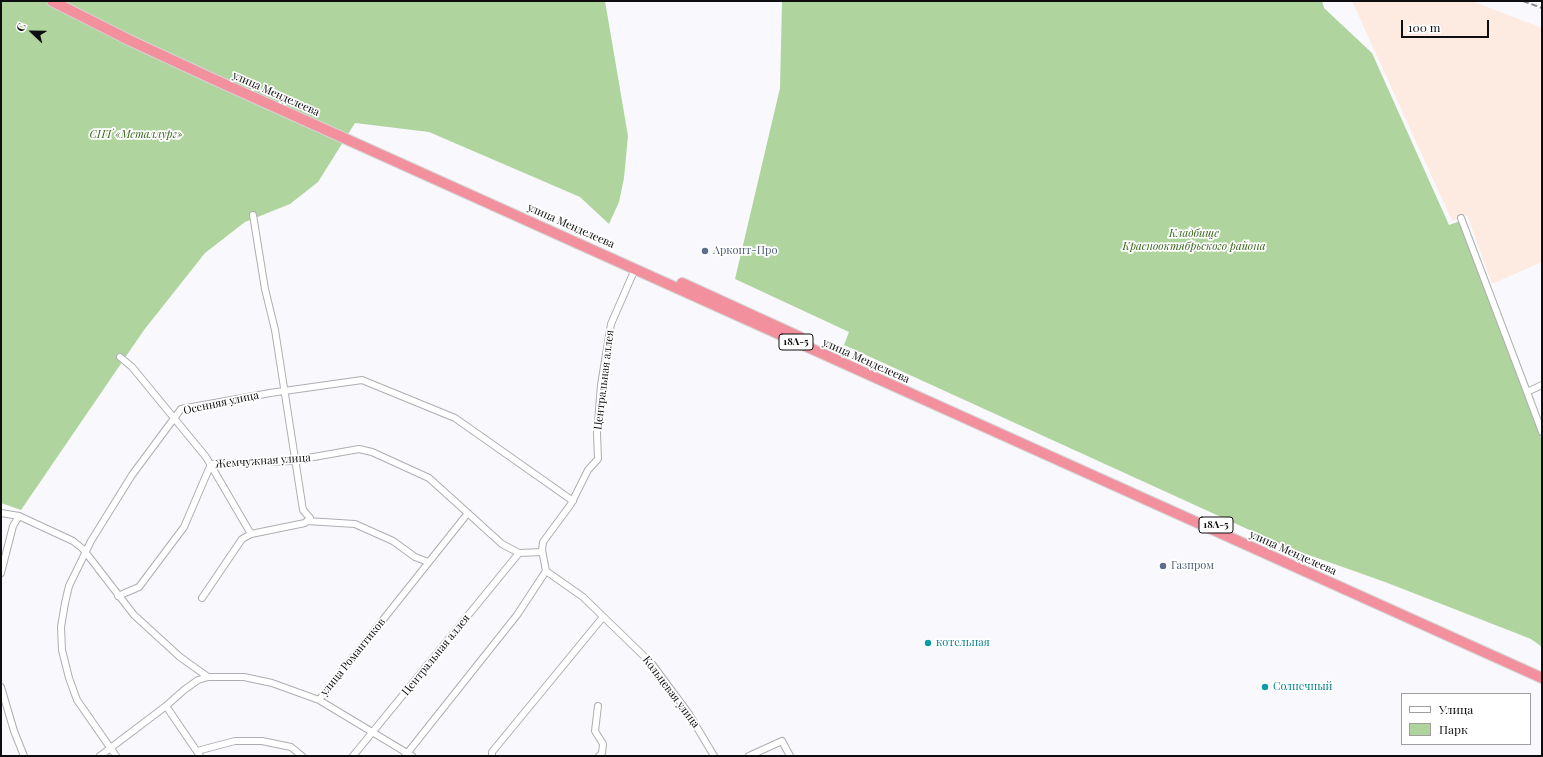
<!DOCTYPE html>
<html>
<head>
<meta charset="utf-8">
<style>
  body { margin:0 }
  #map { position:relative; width:1543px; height:757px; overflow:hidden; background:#f9f9fd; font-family:"Playfair Display",serif }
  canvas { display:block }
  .frame { position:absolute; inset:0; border:2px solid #0e0e10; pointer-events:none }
  .legend { position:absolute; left:1401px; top:693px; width:130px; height:52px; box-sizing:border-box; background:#fff; border:1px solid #9f9f9f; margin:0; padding:5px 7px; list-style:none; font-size:12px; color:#0e0e10 }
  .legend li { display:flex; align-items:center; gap:8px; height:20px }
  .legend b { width:20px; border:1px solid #9f9f9f }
  .north { position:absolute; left:12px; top:12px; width:40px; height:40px; -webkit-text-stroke:3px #fff; paint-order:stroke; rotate:292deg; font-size:11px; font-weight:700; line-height:16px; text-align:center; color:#0e0e10 }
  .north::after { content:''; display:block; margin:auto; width:14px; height:18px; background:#0e0e10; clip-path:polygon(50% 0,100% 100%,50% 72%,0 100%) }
  .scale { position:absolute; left:1401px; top:20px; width:88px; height:18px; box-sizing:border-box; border:2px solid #0e0e10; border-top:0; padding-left:5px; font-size:12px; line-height:14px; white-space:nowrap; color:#0e0e10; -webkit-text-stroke:3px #fff; paint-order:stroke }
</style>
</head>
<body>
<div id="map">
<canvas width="1543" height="757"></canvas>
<div class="frame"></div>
<ul class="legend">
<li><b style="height:5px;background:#fff"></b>Улица</li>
<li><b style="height:11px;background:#afd49e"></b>Парк</li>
</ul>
<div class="north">С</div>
<div class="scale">100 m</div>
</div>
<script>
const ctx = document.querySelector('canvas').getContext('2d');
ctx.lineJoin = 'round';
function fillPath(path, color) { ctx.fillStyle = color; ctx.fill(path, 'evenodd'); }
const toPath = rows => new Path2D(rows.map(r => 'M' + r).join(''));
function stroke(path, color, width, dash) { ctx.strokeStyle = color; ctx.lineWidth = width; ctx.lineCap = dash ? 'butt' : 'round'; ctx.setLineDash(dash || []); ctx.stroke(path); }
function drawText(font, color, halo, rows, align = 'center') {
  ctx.font = font + ' "Playfair Display",serif'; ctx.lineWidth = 3.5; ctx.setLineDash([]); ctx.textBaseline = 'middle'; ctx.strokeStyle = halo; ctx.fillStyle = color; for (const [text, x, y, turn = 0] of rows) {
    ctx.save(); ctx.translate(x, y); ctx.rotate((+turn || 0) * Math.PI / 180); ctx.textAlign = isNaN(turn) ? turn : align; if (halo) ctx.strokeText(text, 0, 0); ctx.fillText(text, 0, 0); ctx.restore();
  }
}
fillPath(toPath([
  [1352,1,1472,1,1542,28,1542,262,1492,284,1467,215,1452,221]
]), '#fdebe1');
fillPath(toPath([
  [1,1,605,1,628,136,624,178,619,202,609,224,580,197,429,132,355,123,318,182,290,204,245,222,205,253,144,330,21,510,1,503],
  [782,1,1322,1,1324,8,1372,53,1449,225,1460,221,1542,441,1542,647,1531,639,1385,582,1289,548,844,345,849,332,735,279,780,88]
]), '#afd49e');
const minor = toPath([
  [1461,218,1527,392],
  [120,357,132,367,206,457,251,534],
  [1542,385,1527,392,1542,432],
  [1,513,19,516,73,541,83,549,134,615,180,657,208,677],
  [307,521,355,524,393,541,415,557,428,562],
  [546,571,583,597,652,664,689,714,714,756],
  [1,573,13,526,19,516],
  [118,596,139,587,184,527,211,464,291,461,359,449,372,452,429,478,502,544,519,553],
  [202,598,242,539,251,534,305,523,310,518,303,510,275,330,265,289,253,215],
  [1,687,14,731,24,756],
  [319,700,412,756],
  [166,706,200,756],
  [598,706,595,731,603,744,602,753,599,756],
  [197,751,235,741,262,741,291,747,302,756],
  [100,756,166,706,184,690,198,680,208,677,244,677,272,683,319,700,468,513],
  [116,756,77,700,69,678,62,650,61,627,65,603,69,586,91,541,132,475,181,409,270,393,362,380,455,418,573,501],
  [353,756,519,553,542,552],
  [405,756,517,615,546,571,542,550,543,542,571,504,588,470,598,459,597,434,601,385,611,324,635,269],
  [492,756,492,752,603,617],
  [749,756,782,741,790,756]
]);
const trunk = toPath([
  [52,1,129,40,213,79,1542,678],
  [682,283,800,337]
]);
stroke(minor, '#aeaeb2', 8);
stroke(trunk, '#d4d4d4', 12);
stroke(minor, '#fff', 6);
stroke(trunk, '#f2909e', 10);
stroke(toPath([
  [1523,1,1542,8]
]), '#868689', 2, [6, 3]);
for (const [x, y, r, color] of [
  [705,251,4,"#5c6f8a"],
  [1163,566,4,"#5c6f8a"],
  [928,643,4,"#0f9aa8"],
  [1265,687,4,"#0f9aa8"]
]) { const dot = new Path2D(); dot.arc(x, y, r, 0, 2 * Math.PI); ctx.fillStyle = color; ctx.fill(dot); stroke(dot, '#fff', 1.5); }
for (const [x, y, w] of [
  [796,342,34],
  [1216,525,34]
]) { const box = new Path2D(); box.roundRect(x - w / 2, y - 8, w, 16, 3); ctx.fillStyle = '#fff'; ctx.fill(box); stroke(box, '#0e0e10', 1); }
drawText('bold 10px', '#0e0e10', null, [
  ["18А-5",796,342],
  ["18А-5",1216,525]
]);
drawText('11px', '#0e0e10', '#fff', [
  ["улица Менделеева",276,94,24],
  ["улица Менделеева",571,226,24],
  ["улица Менделеева",866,361,24],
  ["Центральная аллея",604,380,-83],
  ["Осенняя улица",221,403,-12],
  ["Жемчужная улица",263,461,-4],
  ["улица Менделеева",1293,553,24],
  ["Центральная аллея",436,655,-51],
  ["улица Романтиков",353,657,-51],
  ["Кольцевая улица",671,692,53]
]);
drawText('italic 11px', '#366418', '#fff', [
  ["СНТ «Металлург»",136,135],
  ["Кладбище",1194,234],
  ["Краснооктябрьского района",1194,247]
]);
drawText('11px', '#4e5e75', '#fff', [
  ["Арконт-Про",713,251],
  ["Газпром",1171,566]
], 'left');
drawText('11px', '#0d838f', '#fff', [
  ["котельная",936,643],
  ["Солнечный",1273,687]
], 'left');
</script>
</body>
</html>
